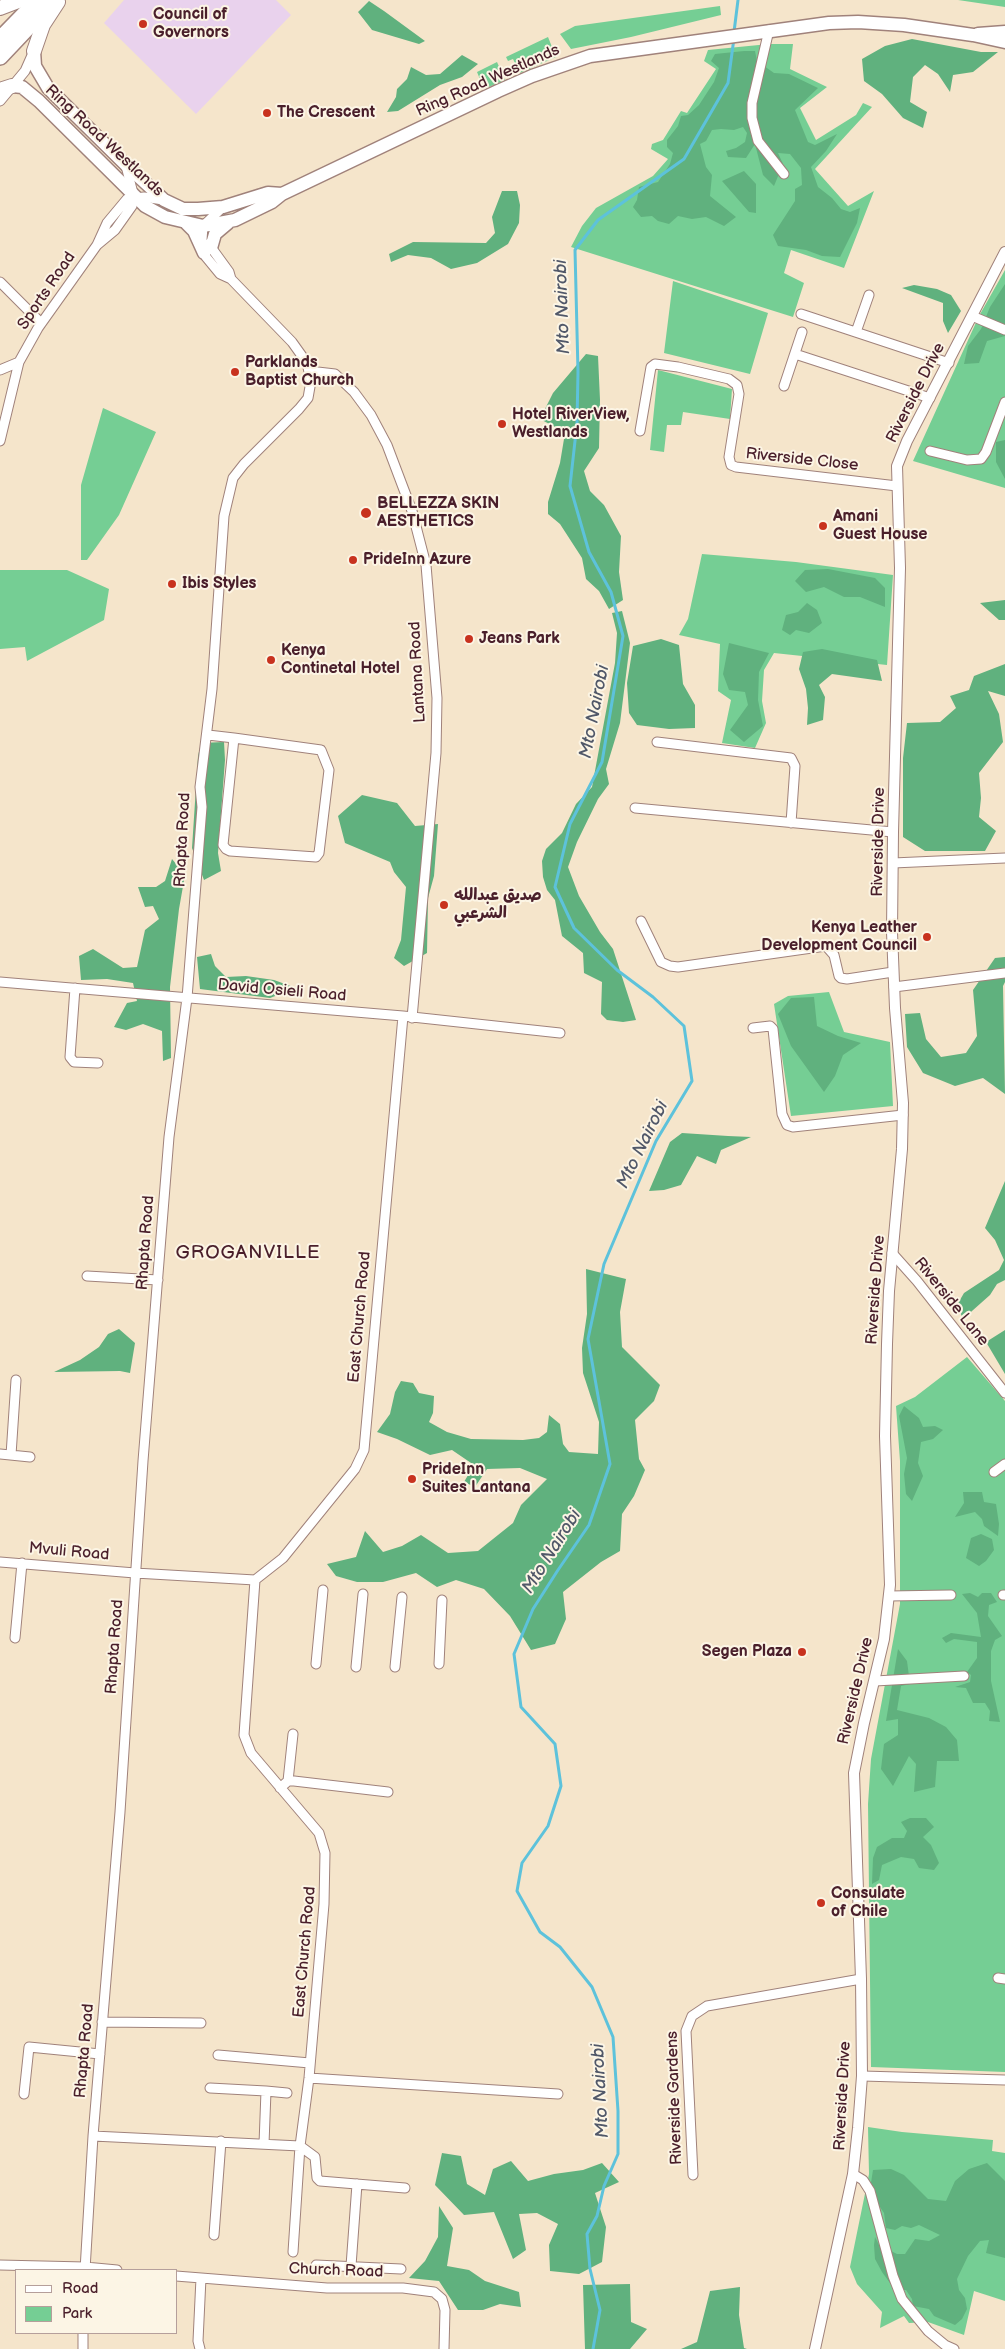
<!DOCTYPE html>
<html>
<head>
<meta charset="utf-8">
<style>
  body { margin:0 }
  #map { position:relative; width:1005px; height:2349px; overflow:hidden; background:#f5e5cb; font-family:"Balsamiq Sans",sans-serif }
  canvas { display:block }
  .legend { position:absolute; left:15px; top:2269px; width:162px; height:65px; box-sizing:border-box; background:#fcf5e5; border:1px solid #b59f9b; margin:0; padding:6px 9px; list-style:none; font-size:15px; color:#4a1f2b }
  .legend li { display:flex; align-items:center; gap:10px; height:25px }
  .legend b { width:25px; border:1px solid #b59f9b }
</style>
</head>
<body>
<div id="map">
<canvas width="1005" height="2349"></canvas>
<ul class="legend">
<li><b style="height:6px;background:#fff"></b>Road</li>
<li><b style="height:14px;background:#75ce94"></b>Park</li>
</ul>
</div>
<script>
const ctx = document.querySelector('canvas').getContext('2d');
ctx.lineJoin = 'round';
function fillPath(path, color) { ctx.fillStyle = color; ctx.fill(path, 'evenodd'); }
const toPath = rows => new Path2D(rows.map(r => 'M' + r).join(''));
function stroke(path, color, width, dash) { ctx.strokeStyle = color; ctx.lineWidth = width; ctx.lineCap = dash ? 'butt' : 'round'; ctx.setLineDash(dash || []); ctx.stroke(path); }
function drawText(font, color, halo, rows, align = 'center') {
  ctx.font = font + ' "Balsamiq Sans","Playpen Sans Arabic",sans-serif'; ctx.lineWidth = 4; ctx.setLineDash([]); ctx.textBaseline = 'middle'; ctx.strokeStyle = halo; ctx.fillStyle = color; for (const [text, x, y, turn = 0] of rows) {
    ctx.save(); ctx.translate(x, y); ctx.rotate((+turn || 0) * Math.PI / 180); ctx.textAlign = isNaN(turn) ? turn : align; if (halo) ctx.strokeText(text, 0, 0); ctx.fillText(text, 0, 0); ctx.restore();
  }
}
fillPath(toPath([
  [124,0,276,0,291,15,196,114,104,23]
]), '#e9d2ed');
fillPath(toPath([
  [958,0,1005,0,1005,7],
  [720,6,721,15,631,37,571,49,560,34,575,26],
  [548,37,556,57,520,73,513,59,508,61,506,57],
  [769,44,793,44,790,69,827,87,800,108,816,140,856,115,863,103,872,107,815,169,848,206,874,191,844,268,791,250,784,273,804,283,793,317,571,247,582,226,596,208,653,176,668,159,651,149,652,144,663,140,681,111,687,113,716,69,704,61,708,50],
  [497,62,505,80,484,89,477,72],
  [1005,270,1005,488,913,461,979,316],
  [673,281,768,313,750,374,664,353],
  [658,370,732,389,730,419,683,412,681,425,667,425,664,452,650,450],
  [103,408,156,432,119,515,87,560,81,560,81,485],
  [702,554,796,562,893,575,887,665,774,653,764,670,762,701,766,723,755,748,722,743,731,700,718,691,720,644,679,635,688,619],
  [0,570,67,570,109,589,104,620,27,661,25,647,0,649],
  [829,992,844,1032,890,1042,893,1106,791,1116,774,1004,788,996],
  [967,1357,1005,1401,1005,2072,871,2067,868,1804,871,1759,900,1604,900,1461,896,1406,915,1397],
  [868,2127,902,2132,993,2140,992,2151,1005,2153,1005,2301,974,2291,964,2335,928,2322,909,2323,904,2316,880,2328,882,2312,857,2284,850,2267,869,2174]
]), '#75ce94');
fillPath(toPath([
  [369,1,384,11,425,41,419,44,372,30,358,12],
  [912,39,981,52,998,52,973,72,953,75,950,92,938,74,925,65,913,77,910,102,927,112,923,128,903,118,882,94,864,81,862,59,885,46],
  [744,51,755,51,757,61,774,73,789,74,818,88,795,110,808,142,815,145,837,134,826,151,811,167,818,187,832,198,841,209,850,212,860,208,857,223,840,257,822,256,806,250,778,246,773,235,795,201,795,189,802,185,801,168,790,154,778,153,783,164,774,186,763,175,755,144,746,158,728,157,726,151,736,148,745,142,747,133,743,127,734,130,721,129,712,130,706,141,700,144,706,167,712,175,710,196,736,217,724,226,706,217,692,219,678,216,669,224,658,221,652,216,641,217,633,207,637,200,639,187,658,182,670,164,673,153,667,147,667,140,678,126,681,116,688,115,699,105,714,82,719,68,711,61,715,54],
  [462,55,478,64,462,77,440,85,398,111,387,112,396,97,397,89,407,79,411,67,426,75,440,74],
  [744,171,756,184,756,213,749,212,722,181],
  [502,191,517,191,520,205,519,223,508,244,477,263,451,269,431,258,408,255,391,262,389,254,413,242,486,243,495,233,492,217],
  [1005,284,1005,336,987,341,979,363,964,364,968,346,981,329,990,307],
  [914,285,937,289,951,295,961,311,948,333,943,321,943,303,902,288],
  [586,354,598,356,600,400,599,448,584,471,590,491,604,505,621,536,619,572,623,600,609,609,599,591,586,579,582,558,560,524,548,514,548,502,560,463,564,439,555,427,540,419,553,393],
  [1005,440,1005,479,996,462,996,442],
  [828,569,875,578,885,588,885,607,860,597,844,597,824,587,806,592,795,581,805,570],
  [1005,600,1005,620,999,620,980,603],
  [807,603,817,610,822,623,809,633,796,630,790,635,782,630,786,615,798,612],
  [622,611,630,643,620,723,606,769,609,784,598,799,577,842,568,867,579,896,600,932,613,949,636,1020,623,1022,607,1020,601,1014,602,982,584,973,583,953,562,936,555,900,547,890,543,877,542,861,546,849,562,833,576,804,592,787,615,663,617,633,612,613],
  [661,639,679,645,683,684,695,705,695,728,669,729,637,725,629,713,627,683,633,646],
  [729,643,769,653,759,672,758,700,763,726,744,742,730,730,748,705,745,692,729,690,723,674],
  [822,649,877,660,882,681,832,674,819,685,825,697,823,720,807,725,808,708,806,689,799,669,803,652],
  [1005,664,1005,696,988,691,999,714,1003,742,979,773,981,798,979,817,996,831,985,851,925,851,903,837,903,758,907,723,940,722,956,708,950,696,969,690,974,676],
  [224,742,225,760,218,853,221,871,204,880,192,848,198,756,201,743],
  [362,795,397,803,415,826,438,824,434,876,428,898,427,953,404,966,394,958,401,940,406,887,394,872,390,862,345,843,338,816],
  [172,859,185,875,179,909,170,987,171,1058,163,1061,162,1031,143,1024,126,1030,114,1027,127,1003,137,1001,133,983,107,979,81,980,79,956,93,949,123,968,137,967,145,930,159,919,153,906,145,907,138,887,156,887,165,881],
  [211,954,215,966,226,977,246,976,274,980,296,988,270,998,200,989,197,957],
  [1005,957,1005,982,1003,986,1005,1094,983,1078,955,1086,923,1073,907,1047,905,1014,920,1013,926,1039,941,1057,966,1053,977,1036,973,990,995,958],
  [814,997,817,1026,838,1036,861,1043,843,1055,835,1076,824,1092,791,1046,778,1014,791,998],
  [682,1133,728,1136,751,1137,721,1150,716,1164,697,1156,681,1185,664,1190,649,1191,670,1142],
  [1005,1181,1005,1280,997,1284,990,1295,963,1319,957,1305,964,1293,999,1270,1004,1260,995,1240,985,1228],
  [586,1269,626,1279,620,1312,622,1347,660,1385,654,1401,635,1420,639,1459,645,1470,634,1496,622,1514,620,1551,601,1562,563,1592,566,1619,555,1644,531,1650,510,1616,484,1589,456,1580,437,1587,416,1573,383,1582,357,1582,336,1576,327,1564,356,1557,365,1531,383,1552,402,1546,421,1535,448,1553,478,1551,513,1523,521,1505,547,1479,520,1468,487,1469,475,1487,464,1482,474,1465,452,1450,430,1455,397,1439,377,1432,390,1414,395,1392,401,1381,413,1383,419,1393,434,1396,433,1413,429,1422,447,1432,471,1439,523,1440,539,1438,547,1432,549,1415,560,1424,563,1444,569,1452,598,1454,599,1422,583,1373,582,1348,587,1314],
  [119,1329,135,1343,130,1373,120,1371,54,1372,80,1360,99,1347,108,1334],
  [1005,1330,1005,1374,986,1342],
  [904,1406,919,1418,923,1427,935,1426,943,1430,933,1439,921,1442,918,1463,923,1476,912,1501,906,1494,904,1474,907,1458,899,1416],
  [963,1492,982,1492,984,1502,996,1504,999,1524,998,1536,984,1526,982,1519,975,1512,955,1517,964,1503],
  [981,1534,992,1539,994,1550,986,1561,979,1566,966,1558,971,1538],
  [970,1593,978,1597,982,1593,991,1593,997,1602,989,1605,988,1616,1002,1636,995,1640,991,1651,991,1681,1000,1722,989,1721,990,1711,985,1703,973,1703,966,1688,955,1687,970,1682,971,1675,967,1672,977,1658,977,1642,954,1639,946,1643,942,1638,951,1633,981,1637,977,1613,962,1594],
  [898,1649,907,1661,910,1684,901,1686,897,1710,929,1718,946,1727,957,1740,959,1761,937,1761,935,1787,914,1792,916,1764,909,1756,893,1786,881,1769,884,1744,898,1735,898,1719,886,1721],
  [910,1818,926,1818,934,1827,923,1837,931,1845,939,1863,934,1870,919,1868,914,1859,901,1857,882,1865,879,1880,872,1884,873,1858,877,1847,892,1838,904,1838,907,1831,901,1822],
  [442,2153,461,2156,467,2184,485,2195,493,2169,511,2161,528,2181,554,2174,583,2170,602,2163,619,2182,595,2193,606,2227,602,2262,579,2274,550,2271,549,2245,558,2224,537,2213,519,2214,526,2250,513,2259,494,2212,464,2215,435,2185],
  [987,2163,1005,2181,1005,2258,986,2253,989,2240,980,2241,968,2256,957,2279,959,2290,965,2298,967,2309,962,2319,955,2325,934,2316,929,2309,913,2306,912,2299,906,2290,895,2290,882,2272,875,2259,874,2245,875,2237,879,2245,897,2254,905,2254,915,2239,929,2241,940,2235,919,2225,911,2228,902,2226,895,2230,886,2228,884,2213,880,2207,868,2202,873,2170,891,2169,904,2175,928,2199,946,2201,955,2181,969,2169],
  [439,2206,453,2228,447,2266,469,2270,485,2281,519,2292,521,2307,500,2304,483,2310,458,2310,439,2281,409,2278,425,2261,438,2237],
  [630,2284,631,2322,647,2329,630,2349,585,2349,583,2285],
  [740,2287,739,2315,744,2348,747,2349,681,2349,697,2342,710,2291]
]), '#60b17e');
stroke(toPath([
  [734,32,738,0],
  [593,2349,600,2310,590,2269,587,2234,597,2216,604,2186,618,2154,618,2111,613,2037,592,1987,560,1947,540,1932,517,1891,522,1863,548,1826,561,1786,555,1744,521,1707,514,1654,533,1609,558,1570,589,1525,610,1464,588,1339,604,1264,656,1141,692,1081,684,1026,653,997,617,970,574,928,555,887,570,824,602,762,623,636,611,592,589,552,570,486,577,423,578,372,575,250,598,220,684,159,728,83,734,38]
]), '#5dc2db', 3);
const minor = toPath([
  [769,30,752,103,752,118,758,141,784,174],
  [0,101,25,71,33,53],
  [210,243,213,250,229,272,231,279],
  [97,245,115,230,132,206,134,197,126,166],
  [0,282,41,323],
  [801,314,949,363],
  [972,316,1005,330],
  [856,332,869,295],
  [795,354,930,398],
  [0,370,19,362],
  [309,371,335,374,354,392,371,415,387,445,412,511,426,565,437,698,436,753,412,1018],
  [784,386,802,332],
  [640,431,651,367,655,364,678,367,729,379,737,385,739,394,729,457,731,465,736,467,897,486],
  [0,441,19,362,38,328,97,245,107,223,127,199,144,197,163,200],
  [930,451,967,460,981,459,986,452,1005,402],
  [208,735,234,738,321,750,329,770,319,853,316,857,230,851,226,849,223,845,234,738],
  [657,742,791,758,795,766,791,823],
  [635,808,893,832],
  [893,863,1005,858],
  [641,921,661,962,670,966,678,967,826,946,834,955,839,976,841,978,847,979,893,972],
  [0,982,403,1016,560,1033],
  [894,987,1005,973],
  [75,988,70,1057,74,1062,98,1063],
  [753,1028,770,1026,773,1029,782,1114,787,1125,793,1127,903,1115],
  [892,1253,917,1281,1005,1393],
  [87,1276,158,1280],
  [0,1454,30,1457],
  [11,1455,16,1380],
  [994,1472,1005,1464],
  [0,1562,135,1573,255,1580,283,1558,355,1469,364,1450,403,1016],
  [1003,1595,1005,1595],
  [889,1596,951,1595],
  [15,1638,22,1563],
  [316,1664,323,1590],
  [439,1664,442,1600],
  [356,1667,363,1594],
  [395,1667,402,1597],
  [875,1681,964,1676],
  [288,1781,293,1734],
  [280,1788,288,1781,294,1781,388,1792],
  [998,1978,1005,1979],
  [102,2022,201,2023],
  [218,2055,310,2063],
  [862,2076,1005,2080],
  [309,2078,558,2094],
  [210,2088,266,2091,264,2144],
  [266,2091,287,2093],
  [24,2094,29,2047,100,2054],
  [93,2136,300,2146,309,2078,324,1904,325,1853,319,1833,251,1753,244,1735,255,1580],
  [853,2174,863,2180,870,2191,893,2276,902,2299,928,2331,945,2345,954,2349],
  [693,2175,686,2031,692,2016,707,2006,861,1979],
  [214,2235,221,2141],
  [293,2252,300,2146,315,2157,317,2178,320,2181,405,2188],
  [0,2265,85,2267,117,2270],
  [316,2265,401,2269],
  [351,2266,357,2184],
  [85,2270,93,2136,120,1812,143,1461,169,1137,187,998,202,807,200,787,212,689,224,516,233,478,244,464,299,409,308,398,311,381,307,363,292,342,231,279,220,274,206,257,202,240,203,226,223,207],
  [176,2276,327,2288,403,2288,434,2292,442,2299,445,2310,444,2349],
  [83,2349,83,2333],
  [200,2349,198,2341,201,2278]
]);
const tertiary = toPath([
  [815,2349,853,2174,858,2128,862,2076,861,1979,854,1773,864,1723,884,1639,890,1585,885,1436,887,1344,889,1291,902,1149,903,1103,895,1008,892,932,893,832,900,568,897,466,907,441,1005,252]
]);
const secondary = toPath([
  [978,34,1005,32],
  [34,51,35,66,48,88,126,165,164,200,183,209,198,209,223,207,268,193,282,194],
  [12,86,22,87,39,101,145,206,165,217,203,226,235,220,272,202,282,194,498,91,532,76,590,56,829,23,858,22,904,25,973,35,1005,42],
  [186,223,194,231,204,253],
  [211,248,215,234,228,223]
]);
const trunk = toPath([
  [0,8,21,0],
  [34,51,43,25,58,2],
  [0,90,12,86]
]);
const motorway = toPath([
  [0,39,38,0],
  [0,57,54,0]
]);
stroke(minor, '#a0827b', 11);
stroke(tertiary, '#a0827b', 12);
stroke(secondary, '#a0827b', 15);
stroke(trunk, '#a0827b', 16);
stroke(motorway, '#a0827b', 18);
stroke(minor, '#fff', 9);
stroke(tertiary, '#fff', 10);
stroke(secondary, '#fff', 12);
stroke(trunk, '#fff', 14);
stroke(motorway, '#fff', 15);
for (const [x, y, r, color] of [
  [143,24,5,"#c8321e"],
  [267,113,5,"#c8321e"],
  [235,372,5,"#c8321e"],
  [502,424,5,"#c8321e"],
  [366,513,6,"#c8321e"],
  [823,526,5,"#c8321e"],
  [353,560,5,"#c8321e"],
  [172,584,5,"#c8321e"],
  [469,639,5,"#c8321e"],
  [271,660,5,"#c8321e"],
  [444,905,5,"#c8321e"],
  [927,937,5,"#c8321e"],
  [412,1479,5,"#c8321e"],
  [802,1652,5,"#c8321e"],
  [821,1903,5,"#c8321e"]
]) { const dot = new Path2D(); dot.arc(x, y, r, 0, 2 * Math.PI); ctx.fillStyle = color; ctx.fill(dot); stroke(dot, '#fcf5e5', 2); }
drawText('bold 16px', '#4a1f2b', '#fcf5e5', [
  ["Council of",153,15],
  ["Governors",153,33],
  ["The Crescent",277,113],
  ["Parklands",245,363],
  ["Baptist Church",245,381],
  ["Hotel RiverView,",512,415],
  ["Westlands",512,433],
  ["BELLEZZA SKIN",377,504],
  ["AESTHETICS",377,522],
  ["Amani",833,517],
  ["Guest House",833,535],
  ["PrideInn Azure",363,560],
  ["Ibis Styles",182,584],
  ["Jeans Park",479,639],
  ["Kenya",281,651],
  ["Continetal Hotel",281,669],
  ["صديق عبدالله",454,896],
  ["الشرعبي",454,914],
  ["Kenya Leather",917,928,"right"],
  ["Development Council",917,946,"right"],
  ["PrideInn",422,1470],
  ["Suites Lantana",422,1488],
  ["Segen Plaza",792,1652,"right"],
  ["Consulate",831,1894],
  ["of Chile",831,1912]
], 'left');
drawText('16px', '#4a1f2b', '#fcf5e5', [
  ["Ring Road Westlands",488,81,-24],
  ["Ring Road Westlands",104,141,43],
  ["Sports Road",47,291,-56],
  ["Riverside Drive",916,393,-63],
  ["Riverside Close",802,460,6],
  ["Lantana Road",418,672,-93],
  ["Rhapta Road",183,840,-87],
  ["Riverside Drive",879,842,-89],
  ["David Osieli Road",282,991,5],
  ["Rhapta Road",146,1243,-86],
  ["Riverside Drive",876,1290,-86],
  ["Riverside Lane",951,1302,51],
  ["East Church Road",360,1317,-85],
  ["Mvuli Road",69,1552,5],
  ["Rhapta Road",115,1647,-86],
  ["Riverside Drive",856,1691,-77],
  ["East Church Road",305,1952,-85],
  ["Rhapta Road",85,2051,-85],
  ["Riverside Drive",843,2096,-87],
  ["Riverside Gardens",675,2098,-92],
  ["Church Road",336,2271,2]
]);
drawText('italic 18px', '#515869', '#fcf5e5', [
  ["Mto Nairobi",563,307,-92],
  ["Mto Nairobi",595,712,-79],
  ["Mto Nairobi",643,1145,-64],
  ["Mto Nairobi",552,1552,-58],
  ["Mto Nairobi",601,2091,-93]
]);
ctx.letterSpacing = '1px';
drawText('19px', '#4a1f2b', '#fcf5e5', [
  ["GROGANVILLE",248,1253]
]);
ctx.letterSpacing = '0px';
</script>
</body>
</html>
